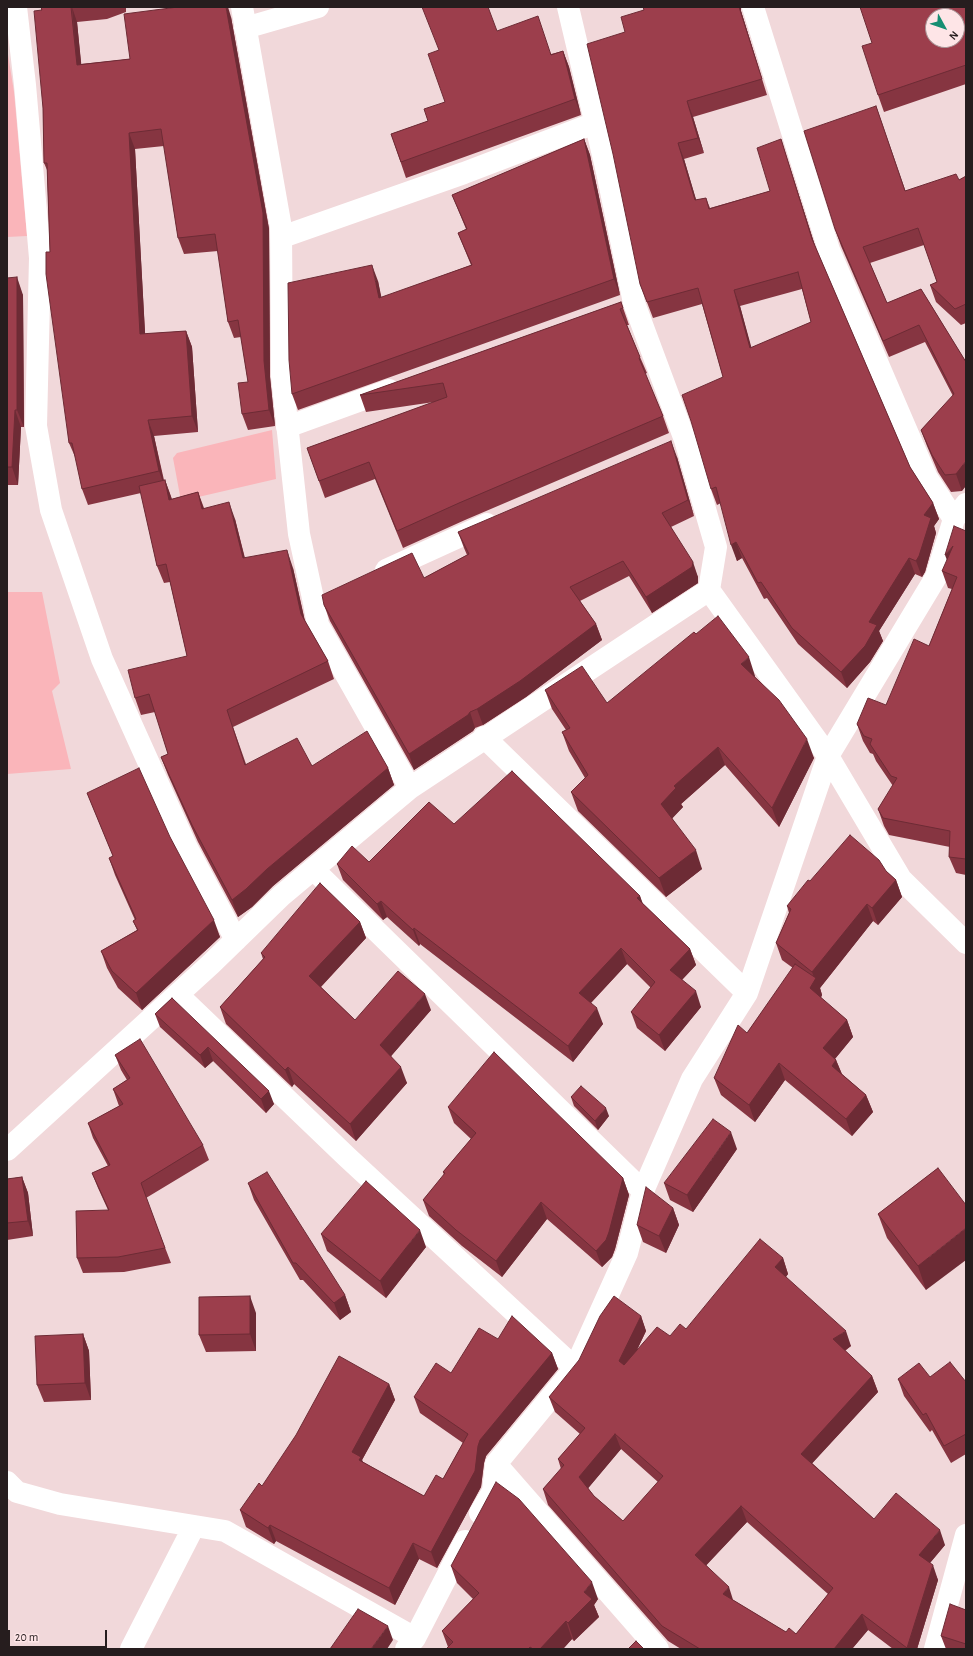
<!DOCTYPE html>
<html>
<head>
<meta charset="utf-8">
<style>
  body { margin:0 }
  #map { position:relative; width:973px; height:1656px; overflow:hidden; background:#f1d8da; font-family:"Alegreya Sans",sans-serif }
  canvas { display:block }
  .frame { position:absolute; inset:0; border:8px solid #261d1e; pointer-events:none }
  .north { position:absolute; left:925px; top:8px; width:40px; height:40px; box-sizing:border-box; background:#fee5e7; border:1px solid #a89597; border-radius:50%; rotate:130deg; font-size:11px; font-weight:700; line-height:16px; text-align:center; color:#261d1e }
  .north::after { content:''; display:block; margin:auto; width:14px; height:18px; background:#168e72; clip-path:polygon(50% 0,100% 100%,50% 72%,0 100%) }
  .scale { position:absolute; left:8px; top:1630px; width:99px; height:18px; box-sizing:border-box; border:2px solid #261d1e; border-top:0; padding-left:5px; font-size:12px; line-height:14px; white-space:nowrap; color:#261d1e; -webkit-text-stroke:3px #fee5e7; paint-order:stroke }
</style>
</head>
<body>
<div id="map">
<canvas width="973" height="1656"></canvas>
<div class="frame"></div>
<div class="north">N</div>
<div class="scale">20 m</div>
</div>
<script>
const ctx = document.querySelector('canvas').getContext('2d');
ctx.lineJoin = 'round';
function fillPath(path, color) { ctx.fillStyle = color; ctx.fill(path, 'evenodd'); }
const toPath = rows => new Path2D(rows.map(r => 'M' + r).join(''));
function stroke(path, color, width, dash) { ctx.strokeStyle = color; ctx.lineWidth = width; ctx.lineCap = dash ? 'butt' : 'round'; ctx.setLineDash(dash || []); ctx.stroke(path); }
fillPath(toPath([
  [7,48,14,92,27,236,7,237],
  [272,430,276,479,181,501,173,458,177,453],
  [7,592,42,592,60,683,52,691,71,769,7,774]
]), '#fab5ba');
stroke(toPath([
  [16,7,25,85,40,258,36,426,51,510,102,659,187,848,236,940],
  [242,7,281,228,282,377,299,534,314,603,318,625,410,788],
  [568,7,607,172,634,303,685,440,716,547,709,590,828,756,901,879,966,943],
  [753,7,829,250,927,478,954,519],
  [245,28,318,7],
  [282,237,464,173,595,123],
  [287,427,389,390],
  [386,570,487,524],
  [484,737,747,993],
  [313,869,643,1191],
  [178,995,347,1157,575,1368],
  [7,1150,211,964,281,896,410,788,709,590],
  [496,1464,658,1649],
  [7,1482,17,1492,60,1504,225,1531,415,1638],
  [480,1513,493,1491,496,1464,575,1368,627,1253,643,1191,692,1079,747,993,828,756,936,577,954,519,966,504],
  [131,1649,194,1526],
  [406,1649,415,1638,465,1541],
  [935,1649,966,1535]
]), '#fff', 22);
fillPath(toPath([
  [41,7,126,7,126,12,107,19,77,22,81,64,130,59,231,17,269,229,270,377,275,426,248,430,242,414,248,382,241,337,234,338,228,322,218,251,184,254,178,238,164,146,135,149,145,334,186,331,192,347,198,432,154,436,164,480,165,480,172,499,198,492,204,508,235,519,245,558,293,568,305,621,328,661,334,679,233,727,246,764,388,768,394,785,273,886,252,907,238,917,198,842,168,775,161,757,168,754,155,712,141,715,135,698,187,656,170,582,164,583,157,566,141,493,88,505,82,489,76,459,69,443,50,252,47,170,44,163],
  [643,7,741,7,741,11,767,95,693,117,704,153,684,159,696,200,706,198,710,208,770,191,781,139,786,155,815,246,910,467,933,503,939,519,934,526,936,533,925,572,922,577,915,574,879,631,883,641,870,662,847,688,798,644,767,598,764,599,742,558,737,561,721,503,717,505,711,489,723,377,702,304,653,318,640,284,625,32,644,10],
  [802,289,811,322,751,348,740,306],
  [966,7,966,84,884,112,878,95,872,43],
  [497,31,551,54,563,51,569,67,581,115,406,178,391,134,428,121,445,102,439,50],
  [876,106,905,191,959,180,966,176,966,323,961,325,936,302,930,285,937,282,924,245,870,263,887,303,921,289,966,362,962,491,951,492,938,472,927,446,921,430,953,396,925,342,889,357,841,246,835,229],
  [584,139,590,155,620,295,298,410,292,394,378,281,381,298,471,265,464,248,458,233,466,229,452,195],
  [7,278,23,295,24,427,21,427,18,485,7,485],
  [621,302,629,325,627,325,640,357,647,373,645,374,663,416,669,433,465,520,403,548,375,479,325,498,307,448,434,402,366,412,360,395],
  [677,457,694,516,671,527,698,577,698,583,652,613,629,576,580,601,596,624,602,640,526,697,483,725,475,728,473,731,414,770,330,621,324,605,424,578,467,555,464,548,458,532],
  [966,531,966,875,956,873,949,857,950,847,889,835,884,826,878,809,893,786,876,761,873,754,870,753,863,741,857,724,886,705,929,646,952,589,948,588,942,571],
  [696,634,755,676,755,677,814,758,779,827,725,765,681,804,683,807,672,818,702,869,666,897,578,811,571,792,585,778,569,751,562,732,566,730,552,709,545,690,607,703],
  [87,793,170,837,220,937,142,1010,118,988,107,968,101,951,137,930,133,921,135,920,115,875,109,858,113,856,94,810],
  [454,824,640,896,642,903,690,949,696,965,682,980,701,1007,665,1051,637,1028,631,1012,651,988,627,964,591,1003,603,1024,573,1062,420,944,419,946,387,917,383,920,343,880,337,864,369,862],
  [886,871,896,880,902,897,878,925,873,921,820,988,822,995,821,998,847,1020,853,1037,835,1059,836,1060,842,1074,866,1095,873,1112,852,1136,785,1080,755,1122,721,1095,714,1078,747,1033,793,968,782,960,776,943,789,913,787,906,810,881],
  [360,922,366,938,321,987,355,1020,431,1010,391,1056,407,1083,356,1141,294,1084,292,1087,226,1024,220,1007,263,959,261,953],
  [172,998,274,1104,266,1113,213,1061,205,1068,160,1027,155,1014],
  [115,1055,203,1145,209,1160,146,1198,171,1263,124,1272,83,1273,77,1258,108,1210,98,1188,92,1173,108,1166,93,1138,88,1123,119,1106,113,1089,127,1080,121,1070],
  [571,1097,609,1116,598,1130,574,1106],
  [448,1107,623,1178,629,1195,615,1249,612,1257,602,1267,547,1219,502,1277,462,1246,429,1216,423,1200,444,1175,443,1172,471,1139,454,1123],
  [737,1149,693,1212,670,1200,664,1183],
  [938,1168,926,1290,887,1238,878,1214],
  [22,1177,28,1193,33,1236,7,1240,7,1179],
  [248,1183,345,1295,351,1312,340,1320,303,1280,300,1280,254,1200],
  [673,1208,679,1225,666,1253,643,1242,637,1225],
  [321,1234,426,1247,386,1298,327,1251],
  [783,1258,788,1274,786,1277,851,1346,845,1351,872,1376,878,1392,812,1463,874,1519,945,1545,930,1563,938,1580,917,1649,893,1649,868,1630,852,1649,681,1649,668,1641,548,1505,543,1489,561,1469,558,1459,580,1434,555,1412,549,1397,641,1316,646,1331,637,1350,670,1336,686,1329],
  [621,1449,658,1482,623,1521,594,1496,588,1488],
  [747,1522,828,1594,796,1634,786,1632,733,1600,706,1565],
  [256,1313,256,1351,206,1352,199,1335],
  [83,1334,89,1351,91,1400,44,1402,37,1385],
  [498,1339,552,1353,558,1369,486,1456,484,1463,481,1487,437,1568,419,1559,395,1605,276,1541,274,1544,246,1527,240,1510,262,1486,389,1384,395,1400,362,1460,363,1462,424,1496,443,1479,463,1443,420,1413,414,1397,451,1373],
  [930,1377,966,1382,966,1454,951,1463,932,1430,930,1432,904,1396,898,1379],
  [451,1566,598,1599,594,1605,599,1617,574,1641,572,1639,563,1649,446,1649,448,1647,442,1631,473,1599,457,1583],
  [966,1610,966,1649,946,1649,941,1636]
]), '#863541');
fillPath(toPath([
  [72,7,77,22,83,81,77,65],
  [226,7,228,7,231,17,269,229,270,377,275,426,269,410],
  [739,7,741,7,741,11,767,95,762,79],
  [563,51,569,67,581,115,575,99],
  [687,101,693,117,704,153,698,138],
  [876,106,882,123,911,207,905,191],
  [129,133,135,149,146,350,140,334],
  [584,139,590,155,620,295,614,279],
  [781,139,786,155,818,255,812,239],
  [678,143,684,159,701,216,695,200],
  [372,265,378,281,385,314,379,298],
  [17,277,23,295,24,427,17,410],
  [734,290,740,306,756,364,750,348],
  [186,331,192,347,198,432,192,416],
  [15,410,21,427,18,485,12,467],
  [148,420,154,436,165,488,159,471],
  [671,441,677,457,694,516,688,500],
  [966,461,966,486,962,491,956,474],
  [165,480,171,497,175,517,169,500],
  [198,492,204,510,202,509],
  [229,502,235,519,249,576,243,558],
  [933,503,939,519,934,526,936,533,925,572,922,577,916,561,924,515],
  [736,542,742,558,737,561,731,545],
  [953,546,951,571,945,555],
  [287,550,293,568,307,631,301,614],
  [909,558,915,574,879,631,883,641,870,662,847,688,841,672,869,622],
  [693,562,698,577,698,583,652,613,646,597],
  [596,624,602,640,526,697,483,725,477,709],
  [749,657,755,676,748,682,741,664],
  [470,712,475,728,473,731,414,770,409,754],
  [807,739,814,758,779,827,772,808],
  [718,747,725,765,681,804,683,807,668,823,661,804,674,786],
  [388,768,394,785,273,886,252,907,238,917,232,900,267,869],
  [696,850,702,869,666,897,659,878],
  [896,880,902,897,878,925,872,908],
  [640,896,646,912,637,898],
  [381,901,387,917,383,920,377,904],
  [867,904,873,921,820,988,822,995,816,1005,810,988,815,980,812,972],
  [214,920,220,937,142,1010,136,993],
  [360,922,366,938,315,993,309,976],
  [414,928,420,944,419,946,413,930],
  [621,948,627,964,585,1009,579,993],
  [690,949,696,965,676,986,670,970],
  [696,991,701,1007,665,1051,659,1035],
  [425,994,431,1010,386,1062,380,1045],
  [597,1008,603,1024,573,1062,568,1046],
  [847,1020,853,1037,829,1066,823,1048],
  [208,1047,213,1061,205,1068,200,1055],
  [836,1060,843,1077,832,1066],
  [779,1063,785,1080,755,1122,749,1105],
  [288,1067,294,1084,292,1087,285,1070],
  [401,1067,407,1083,356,1141,350,1124],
  [269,1091,274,1104,266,1113,261,1099],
  [866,1095,873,1112,852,1136,846,1119],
  [606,1108,609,1116,598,1130,595,1121],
  [731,1132,737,1149,693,1212,687,1195],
  [22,1177,28,1193,33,1236,28,1221],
  [623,1178,629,1195,615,1249,612,1257,602,1267,596,1251],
  [541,1202,547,1219,502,1277,496,1261],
  [673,1208,679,1225,666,1253,659,1236],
  [966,1228,966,1260,926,1290,918,1266],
  [420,1230,426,1247,386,1298,380,1281],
  [783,1258,788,1274,781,1283,775,1267],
  [345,1295,351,1312,340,1320,334,1303],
  [250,1296,256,1313,256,1351,250,1334],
  [641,1316,646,1331,624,1377,619,1361],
  [846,1331,851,1346,838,1355,833,1339],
  [83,1334,89,1351,91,1400,85,1383],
  [552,1353,558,1369,486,1456,484,1463,481,1487,437,1568,431,1552,480,1440],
  [872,1376,878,1392,807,1469,801,1454],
  [389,1384,395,1400,362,1460,367,1473,352,1452],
  [615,1434,621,1449,585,1492,579,1477],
  [741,1506,747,1522,701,1571,695,1555],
  [270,1525,276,1541,274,1544,268,1528],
  [940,1530,945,1545,924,1570,919,1555],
  [413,1543,419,1559,395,1605,389,1588],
  [933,1565,938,1580,917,1649,907,1649],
  [592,1582,598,1599,594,1605,599,1617,574,1641,568,1623,584,1592],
  [729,1587,734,1603,723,1594],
  [862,1614,868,1630,852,1649,834,1649],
  [566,1621,572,1639,563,1649,540,1649],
  [388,1626,393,1640,387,1649,371,1649]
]), '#6d2b35');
const building = toPath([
  [41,7,71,7,77,65,130,59,124,14,178,7,226,7,263,213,264,361,269,410,242,414,238,383,248,382,238,320,228,322,215,234,178,238,161,129,129,133,140,334,186,331,192,416,148,420,159,471,82,489,72,443,69,443,46,274,46,252,50,252,47,163,44,163,43,108,34,11,42,10,41,7],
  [422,7,488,7,497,31,538,16,551,55,563,51,575,99,401,162,391,134,428,121,424,109,445,102,428,54,439,50,422,7],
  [643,7,739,7,762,79,687,101,698,138,678,143,695,200,706,198,709,209,770,191,757,148,781,139,812,239,910,467,933,503,924,515,931,518,919,556,916,561,909,558,869,622,877,625,865,646,841,672,792,628,761,582,758,583,736,542,731,545,716,487,711,489,691,421,682,395,723,377,698,288,647,302,640,284,613,154,587,44,625,32,621,17,644,10,643,7],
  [798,272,811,322,750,348,734,290,798,272],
  [860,7,966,7,966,65,878,95,862,46,872,43,860,7],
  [933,16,957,16,957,40,933,40,933,16],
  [876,106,905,191,956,174,959,180,966,176,966,304,955,309,930,285,937,282,918,228,863,247,887,303,921,289,966,362,966,461,956,474,945,475,932,455,921,430,954,394,919,325,883,341,835,229,804,131,876,106],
  [584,139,614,279,292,394,289,360,288,283,372,265,379,298,472,265,458,233,467,229,452,195,584,139],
  [17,277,17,410,15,410,12,467,7,467,7,278,17,277],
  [621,302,623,308,620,309,640,357,639,358,663,416,459,503,397,531,369,462,319,481,307,448,447,397,443,383,360,395,621,302],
  [671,441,688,500,662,513,693,562,692,567,646,597,623,561,570,587,596,624,520,681,477,709,470,712,468,715,409,754,324,605,322,595,412,553,424,578,469,554,458,532,671,441],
  [165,480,169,500,198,492,202,509,229,502,243,558,287,550,301,614,328,661,227,710,245,765,297,738,312,766,367,731,388,768,267,869,246,889,232,900,192,825,161,757,168,754,149,694,135,698,128,670,187,656,166,564,157,566,139,486,165,480],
  [954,526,966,531,966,859,949,857,950,831,883,818,878,809,897,778,891,776,870,744,872,739,864,736,857,724,868,698,886,705,914,639,929,646,957,577,942,571,953,546,945,555,954,526],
  [718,616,749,657,741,664,779,700,807,739,772,808,718,747,674,786,676,788,661,804,696,850,659,878,571,792,588,775,562,732,570,728,545,690,582,666,607,703,694,632,696,634,718,616],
  [139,768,170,837,214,920,136,993,112,971,101,951,138,930,133,921,136,919,109,858,113,856,87,793,139,768],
  [512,771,640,896,637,898,690,949,670,970,696,991,659,1035,631,1012,655,982,621,948,579,993,597,1008,568,1046,414,928,413,930,381,901,377,904,337,864,352,846,369,862,429,802,454,824,512,771],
  [850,835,879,860,886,871,896,880,872,908,867,904,812,972,776,943,791,909,787,906,808,880,810,881,850,835],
  [320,883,360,922,309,976,355,1020,398,971,425,994,380,1045,401,1067,350,1124,288,1067,285,1070,220,1007,265,957,261,953,320,883],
  [795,964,816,978,810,988,847,1020,823,1048,836,1060,832,1066,866,1095,846,1119,779,1063,749,1105,714,1078,738,1025,747,1033,795,964],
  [172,998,269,1091,261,1099,208,1047,200,1055,155,1014,172,998],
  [140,1039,203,1145,141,1183,165,1248,118,1257,77,1258,76,1211,109,1210,92,1173,110,1165,88,1123,123,1104,113,1089,130,1078,115,1055,140,1039],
  [494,1052,623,1178,609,1232,606,1240,596,1251,541,1202,496,1261,456,1230,423,1200,445,1173,443,1172,476,1133,448,1107,494,1052],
  [581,1086,606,1108,595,1121,571,1097,581,1086],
  [713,1119,731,1132,687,1195,664,1183,713,1119],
  [938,1168,966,1205,966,1228,918,1266,878,1214,938,1168],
  [267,1172,345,1295,334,1303,296,1263,293,1263,248,1183,267,1172],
  [22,1177,28,1221,7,1223,7,1179,22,1177],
  [366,1181,420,1230,380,1281,321,1234,366,1181],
  [646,1187,673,1208,659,1236,637,1225,646,1187],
  [760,1239,783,1258,775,1267,846,1331,833,1339,872,1376,801,1454,874,1519,896,1493,940,1530,919,1555,933,1565,907,1648,862,1614,834,1649,700,1649,662,1626,543,1489,564,1465,558,1459,585,1428,549,1397,579,1360,600,1316,614,1296,641,1316,619,1361,624,1365,657,1327,670,1336,680,1324,686,1329,760,1239],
  [615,1434,663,1476,623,1521,594,1496,579,1477,615,1434],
  [741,1506,833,1588,796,1634,789,1628,786,1632,723,1594,729,1587,695,1555,741,1506],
  [250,1296,250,1334,199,1335,199,1297,250,1296],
  [512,1316,552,1353,480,1440,478,1446,475,1471,431,1552,413,1543,389,1588,270,1525,268,1528,240,1510,259,1483,262,1486,296,1435,339,1356,389,1384,352,1452,361,1457,359,1460,424,1496,436,1475,443,1479,468,1434,414,1397,436,1363,451,1373,479,1328,498,1339,512,1316],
  [83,1334,85,1383,37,1385,35,1336,83,1334],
  [950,1362,966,1382,966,1434,944,1446,926,1413,923,1415,898,1379,919,1363,930,1377,950,1362],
  [496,1482,519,1499,592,1582,584,1592,592,1599,568,1623,566,1621,540,1649,533,1649,530,1647,528,1649,446,1649,453,1642,442,1631,479,1593,451,1566,496,1482],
  [950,1604,966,1610,966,1644,941,1636,950,1604],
  [358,1609,388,1626,371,1649,330,1649,358,1609],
  [636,1641,644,1649,628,1649,636,1641]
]);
fillPath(building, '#9c3e4c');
stroke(building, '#6d2b35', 1);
</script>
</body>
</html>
